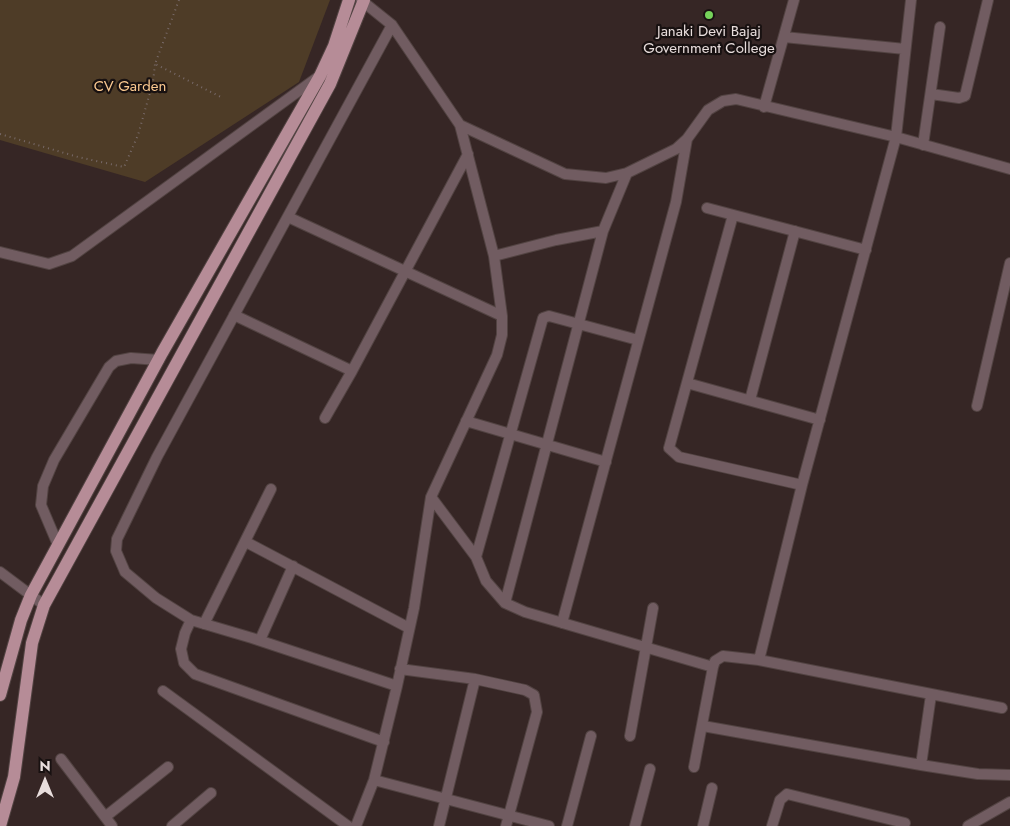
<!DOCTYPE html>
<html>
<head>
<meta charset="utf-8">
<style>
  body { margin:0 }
  #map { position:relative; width:1010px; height:826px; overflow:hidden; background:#362625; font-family:Jost,sans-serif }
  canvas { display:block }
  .north { position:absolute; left:20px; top:756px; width:50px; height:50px; -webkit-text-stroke:4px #181111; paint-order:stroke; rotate:0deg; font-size:14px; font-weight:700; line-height:20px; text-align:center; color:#e8dddc }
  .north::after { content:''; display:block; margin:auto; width:18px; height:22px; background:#e8dddc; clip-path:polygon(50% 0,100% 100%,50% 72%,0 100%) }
</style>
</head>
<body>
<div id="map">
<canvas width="1010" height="826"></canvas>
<div class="north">N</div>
</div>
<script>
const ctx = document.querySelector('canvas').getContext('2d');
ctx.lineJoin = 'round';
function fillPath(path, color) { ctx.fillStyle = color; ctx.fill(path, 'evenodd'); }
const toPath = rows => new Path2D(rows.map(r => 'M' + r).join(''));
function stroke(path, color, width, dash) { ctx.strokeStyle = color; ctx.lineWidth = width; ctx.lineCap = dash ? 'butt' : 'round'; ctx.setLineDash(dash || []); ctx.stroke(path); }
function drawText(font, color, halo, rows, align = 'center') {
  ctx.font = font + ' Jost,sans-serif'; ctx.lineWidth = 4.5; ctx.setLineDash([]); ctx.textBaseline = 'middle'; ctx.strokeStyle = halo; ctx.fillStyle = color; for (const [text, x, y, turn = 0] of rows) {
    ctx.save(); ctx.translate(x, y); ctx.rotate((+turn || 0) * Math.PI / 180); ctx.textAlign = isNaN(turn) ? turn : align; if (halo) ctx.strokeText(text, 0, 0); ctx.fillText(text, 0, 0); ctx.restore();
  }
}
fillPath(toPath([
  [0,0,330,0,299,82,145,182,0,140]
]), '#4e3c27');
const minor = toPath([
  [392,25,157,457,117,539,116,551,125,572,156,598,191,620,252,638,397,686],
  [784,37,905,49],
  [931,94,959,98,965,96,988,0],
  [764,107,794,0],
  [460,125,565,174,606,178,627,173,676,149,687,139,708,110,723,101,736,99,896,137,1010,169],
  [923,145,940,27],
  [707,208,866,250],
  [733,215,669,448,679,457,802,485],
  [288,217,502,316],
  [0,252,49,264,72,256,318,77],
  [494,256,556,240,603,231],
  [234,315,352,371],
  [687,383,820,420],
  [750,400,795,231],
  [977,406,1010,263],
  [325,418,352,371,468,154],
  [466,421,606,462],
  [431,497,476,557,486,581,505,603,525,612,713,667],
  [246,542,409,628],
  [58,545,41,505,43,486,54,460,109,367,116,361,131,358,159,360],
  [476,557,543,318,549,316,638,340],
  [0,572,44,605],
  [505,603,603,231,627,173],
  [191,620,185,633,181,649,184,663,195,674,384,742],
  [562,623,676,202,687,139],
  [204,624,271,489],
  [260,640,293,566],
  [759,660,802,485,896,137,911,0],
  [400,669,475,679,525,690,534,695,537,712,506,826],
  [163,691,348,826],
  [703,726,921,765,978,774,1010,775],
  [630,736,653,608],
  [61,759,112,826],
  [921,765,931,695],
  [694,767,713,667,715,661,723,656,759,660,1002,708],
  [374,780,549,826],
  [105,817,168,767],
  [172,826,211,793],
  [356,826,374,780,397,686,414,608,431,497,497,355,502,335,502,316,494,256,460,125,392,25,361,0],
  [439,826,475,679],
  [567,826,591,736],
  [635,826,650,769],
  [703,826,712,788],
  [772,826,780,800,787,794,905,823],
  [968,826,1010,802]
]);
const major = toPath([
  [0,695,21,620,31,595,162,353,320,76,334,46,349,0],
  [0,826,14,777,32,643,44,605,330,84,364,0]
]);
stroke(minor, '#524342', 12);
stroke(major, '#524342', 14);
stroke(toPath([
  [179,0,155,64,223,98],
  [0,134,78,157,124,167,138,135,153,82,155,64]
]), '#786a69', 2, [1, 4]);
stroke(minor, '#715c61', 10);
stroke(major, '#b68c97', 12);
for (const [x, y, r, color] of [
  [709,15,5,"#76d25a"]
]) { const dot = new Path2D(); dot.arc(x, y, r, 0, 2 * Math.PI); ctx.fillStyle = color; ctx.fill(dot); stroke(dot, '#181111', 2); }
drawText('15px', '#e8dddc', '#181111', [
  ["Janaki Devi Bajaj",709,32],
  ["Government College",709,49]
]);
drawText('15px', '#fbc990', '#181111', [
  ["CV Garden",130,87]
]);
</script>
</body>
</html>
